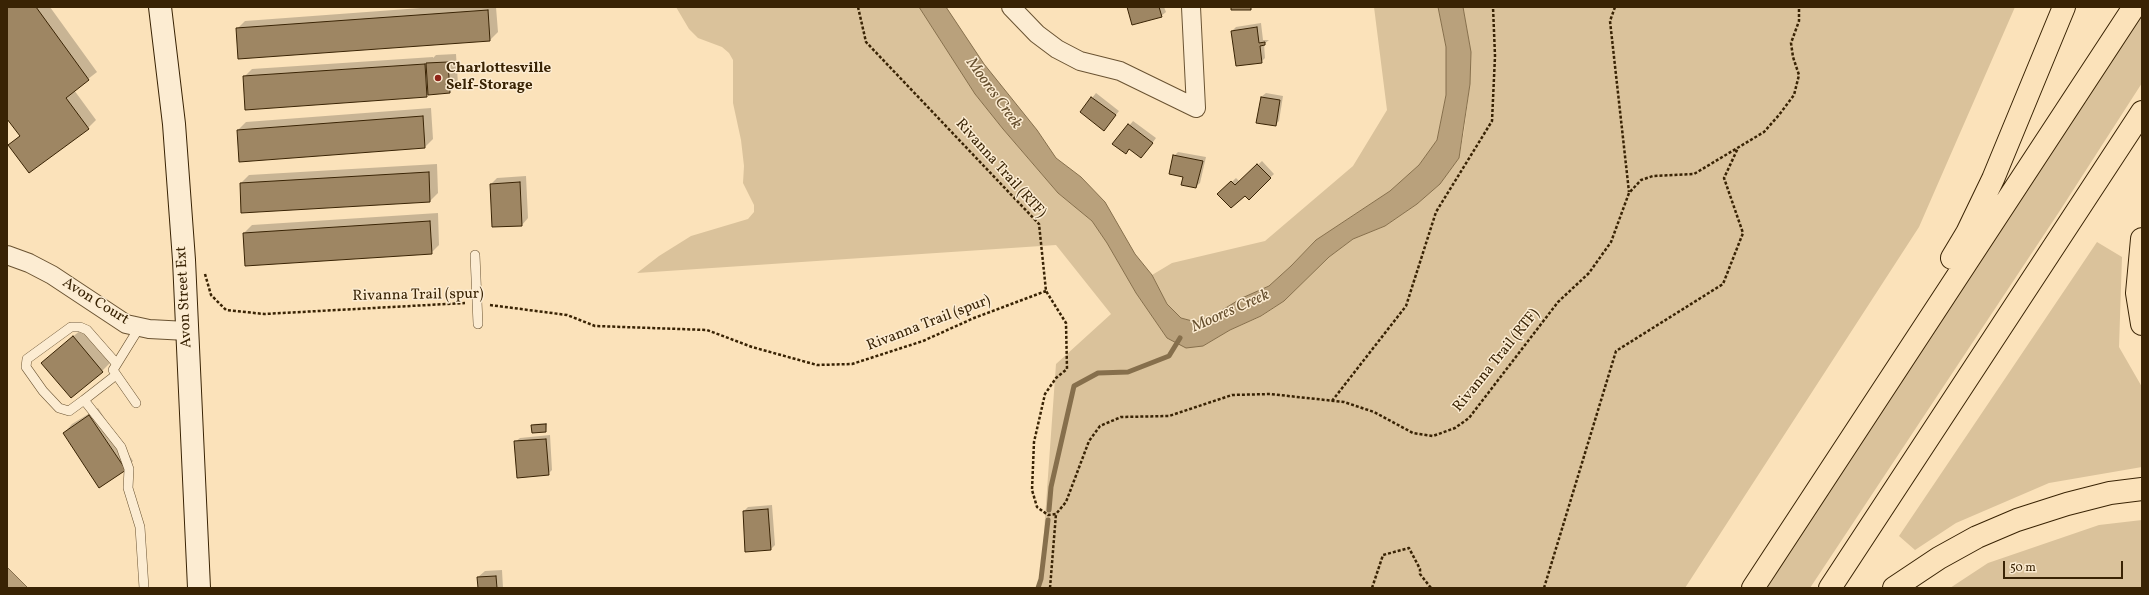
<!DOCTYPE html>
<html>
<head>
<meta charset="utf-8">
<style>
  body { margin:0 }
  #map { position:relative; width:2149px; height:595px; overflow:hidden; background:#fbe2ba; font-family:Vollkorn,serif }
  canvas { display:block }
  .frame { position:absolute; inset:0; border:8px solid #392304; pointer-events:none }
  .scale { position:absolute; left:2003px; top:561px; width:120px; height:18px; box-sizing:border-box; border:2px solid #392304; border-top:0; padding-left:5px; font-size:12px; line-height:14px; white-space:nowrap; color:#392304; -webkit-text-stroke:3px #fcecd2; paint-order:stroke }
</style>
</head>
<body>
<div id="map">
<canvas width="2149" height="595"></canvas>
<div class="frame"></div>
<div class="scale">50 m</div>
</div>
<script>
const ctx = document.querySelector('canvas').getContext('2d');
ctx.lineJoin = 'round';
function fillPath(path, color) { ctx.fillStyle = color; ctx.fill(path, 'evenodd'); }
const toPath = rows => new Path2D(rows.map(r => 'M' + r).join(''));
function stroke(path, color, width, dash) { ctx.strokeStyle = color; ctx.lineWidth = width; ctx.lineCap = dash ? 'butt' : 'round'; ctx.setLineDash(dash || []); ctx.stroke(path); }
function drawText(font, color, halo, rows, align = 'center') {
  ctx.font = font + ' Vollkorn,serif'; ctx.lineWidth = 3; ctx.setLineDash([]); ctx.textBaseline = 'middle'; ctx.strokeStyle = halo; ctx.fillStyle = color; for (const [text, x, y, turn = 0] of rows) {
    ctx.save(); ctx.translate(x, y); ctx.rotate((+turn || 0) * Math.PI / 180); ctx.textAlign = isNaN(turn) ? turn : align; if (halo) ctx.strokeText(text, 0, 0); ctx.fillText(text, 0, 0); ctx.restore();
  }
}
fillPath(toPath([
  [676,7,919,7,975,94,1003,129,1058,193,1092,221,1107,243,1136,293,1167,338,1203,346,1230,330,1262,316,1284,301,1329,257,1353,239,1385,226,1417,204,1440,184,1459,158,1464,131,1470,84,1471,52,1463,7,2015,7,1919,227,1685,588,1040,588,1056,364,1111,314,1056,245,637,273,659,256,691,236,748,219,754,212,754,205,743,183,744,166,741,140,733,103,733,60,729,53,722,47,698,38,689,29],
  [1374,7,1438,7,1446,47,1446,95,1437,140,1419,165,1390,191,1316,240,1291,266,1269,286,1242,298,1214,315,1196,322,1181,318,1167,304,1152,275,1172,263,1265,241,1353,166,1387,110],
  [2142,8,2142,83,2059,212,1810,588,1761,588],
  [2097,242,2122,257,2119,347,2142,387,2142,467,2049,483,1956,523,1915,550,1899,536],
  [2142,520,2142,588,1950,588,1988,563,2099,525]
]), '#dac29b');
const water = toPath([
  [919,7,946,7,984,64,1037,130,1056,158,1081,177,1105,202,1135,254,1152,275,1167,304,1181,318,1196,322,1214,315,1242,298,1269,286,1291,266,1316,240,1390,191,1419,165,1437,140,1446,95,1446,47,1438,7,1463,7,1471,52,1470,84,1459,158,1440,184,1417,204,1385,226,1353,239,1329,257,1284,301,1261,316,1230,330,1203,346,1186,348,1167,338,1136,293,1107,243,1092,221,1058,193,1003,129,975,94,919,7],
  [7,567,28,588,7,588,7,567]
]);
fillPath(water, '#b9a17c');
stroke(water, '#866f4c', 1);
fillPath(toPath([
  [7,7,50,7,97,72,74,90,96,120,88,128,9,145,20,135,7,117],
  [434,7,496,7,498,32,490,40,237,29,245,21],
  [1128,7,1164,7,1166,12,1161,16],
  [1261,23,1263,40,1269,40,1264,44,1265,58,1261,62,1232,31,1236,27],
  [456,54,458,84,450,92,429,94,426,96,244,77,252,69,433,57,433,58,436,55],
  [1096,93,1119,111,1108,125,1081,112],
  [1266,93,1283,96,1279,121,1275,125,1261,97],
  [431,108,433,139,425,147,238,130,246,122],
  [1133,121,1156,138,1145,153,1130,148,1125,153,1114,144],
  [1178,152,1206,157,1200,183,1195,187,1184,176,1174,156],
  [1262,161,1274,174,1249,198,1245,194,1219,194,1236,178,1240,182],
  [437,164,438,193,430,201,242,212,241,183,249,175],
  [526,176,528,218,522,225,491,184,497,178],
  [438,213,439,245,431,253,244,233,252,225],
  [82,329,110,363,102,371,51,355],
  [98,408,133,461,125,469,64,433,72,424],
  [547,423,546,431,532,426,534,424],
  [550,435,552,470,548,474,515,442,520,438],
  [772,505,775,545,771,549,744,511,748,507],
  [502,570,503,588,479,588,478,577,485,571]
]), '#0003');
stroke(toPath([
  [1049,510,1051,487,1074,386,1098,373,1128,372,1169,356,1180,338],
  [1038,588,1041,579,1048,520]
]), '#866f4c', 5);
const building = toPath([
  [7,7,36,7,89,80,66,98,89,129,29,173,8,145,20,136,7,119,7,7],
  [1127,7,1159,7,1162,17,1132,25,1127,7],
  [1231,7,1251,7,1251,10,1231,10,1231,7],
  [488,10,490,41,238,59,236,28,488,10],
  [1257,27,1259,43,1265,42,1265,45,1260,46,1262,63,1236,66,1231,31,1257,27],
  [448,62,450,93,428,95,426,63,448,62],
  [425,64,427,97,245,110,243,76,425,64],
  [1091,97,1116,115,1104,131,1080,112,1091,97],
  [1261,97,1280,100,1276,126,1256,123,1261,97],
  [423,116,425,148,239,162,237,130,423,116],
  [1128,124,1153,143,1141,158,1129,149,1126,154,1112,144,1128,124],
  [1173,155,1203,161,1196,188,1181,185,1183,177,1169,174,1173,155],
  [1257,164,1271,178,1249,200,1245,196,1231,208,1217,194,1231,181,1235,185,1257,164],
  [429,172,430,202,241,213,240,183,429,172],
  [520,182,522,226,492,227,490,184,520,182],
  [430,221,432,254,245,266,243,233,430,221],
  [73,336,103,372,71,398,41,363,73,336],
  [89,415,126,470,99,488,63,433,89,415],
  [546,424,546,432,532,433,531,425,546,424],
  [546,439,549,475,517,478,514,441,546,439],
  [768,509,771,550,745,552,743,511,768,509],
  [496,576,497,588,478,588,477,577,496,576]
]);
fillPath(building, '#9e8663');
stroke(building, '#392304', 1);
const lane = toPath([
  [475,255,478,324],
  [116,375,84,400,121,447,129,469,128,488,140,527,144,588],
  [84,400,69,411,59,408,43,391,26,367,27,359,71,327,80,327,87,330,116,363],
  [136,403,113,370,139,328]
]);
const street = toPath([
  [1011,7,1037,34,1057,49,1080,61,1120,71,1196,108,1191,7],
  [7,255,29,263,52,275,126,324,149,329,187,331]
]);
const secondary = toPath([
  [160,7,174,124,184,260,199,588]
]);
const highway = toPath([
  [2142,239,2137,293,2142,324],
  [1952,258,1967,233,1993,179,2064,7],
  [1753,588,2134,7],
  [1830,588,2142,112],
  [1894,588,1939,558,1977,537,2017,520,2067,504,2110,493,2142,489]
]);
stroke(lane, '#6a5332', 10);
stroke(street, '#6a5332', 20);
stroke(secondary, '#392304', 24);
stroke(highway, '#392304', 24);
stroke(toPath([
  [858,7,866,42,1039,224,1046,291,1066,323,1067,369,1056,378,1045,394,1034,442,1032,490,1037,507,1048,515,1056,514,1066,502,1089,441,1100,426,1121,417,1169,416,1232,395,1270,394,1344,402,1374,412,1413,433,1433,436,1455,428,1469,418,1558,302,1589,273,1611,242,1629,193,1641,180,1653,176,1694,174,1764,132,1779,115,1794,95,1799,75,1793,57,1791,43,1799,21,1799,7],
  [1615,7,1610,21,1629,192],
  [205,274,211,295,226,310,264,314,465,303],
  [490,305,567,315,595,326,707,330,752,347,817,365,852,364,923,341,974,318,1046,291],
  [1332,401,1406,306,1436,212,1492,121,1495,56,1493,7],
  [1050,588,1056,514],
  [1372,588,1383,555,1409,548,1420,569,1420,574,1431,588],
  [1544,588,1616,351,1723,284,1743,233,1724,178,1738,148]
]), '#392304', 2.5, [3, 2]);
stroke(lane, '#fcecd2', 9);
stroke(street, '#fcecd2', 18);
stroke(secondary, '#fcecd2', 22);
stroke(highway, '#fbe2ba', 22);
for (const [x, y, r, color] of [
  [438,78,4,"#8f2418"]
]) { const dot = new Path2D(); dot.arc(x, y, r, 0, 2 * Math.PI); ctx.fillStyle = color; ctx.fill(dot); stroke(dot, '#fcecd2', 1.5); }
drawText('bold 15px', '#392304', '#fcecd2', [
  ["Charlottesville",446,69],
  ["Self-Storage",446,86]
], 'left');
drawText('15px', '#392304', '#fcecd2', [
  ["Rivanna Trail (RTF)",1000,169,48],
  ["Rivanna Trail (spur)",418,296,-1],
  ["Avon Street Ext",185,297,-93],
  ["Avon Court",95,302,32],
  ["Rivanna Trail (spur)",929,324,-21],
  ["Rivanna Trail (RTF)",1497,361,-51]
]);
drawText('italic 16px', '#664f2e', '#fcecd2', [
  ["Moores Creek",993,94,54],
  ["Moores Creek",1231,312,-24]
]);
</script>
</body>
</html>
